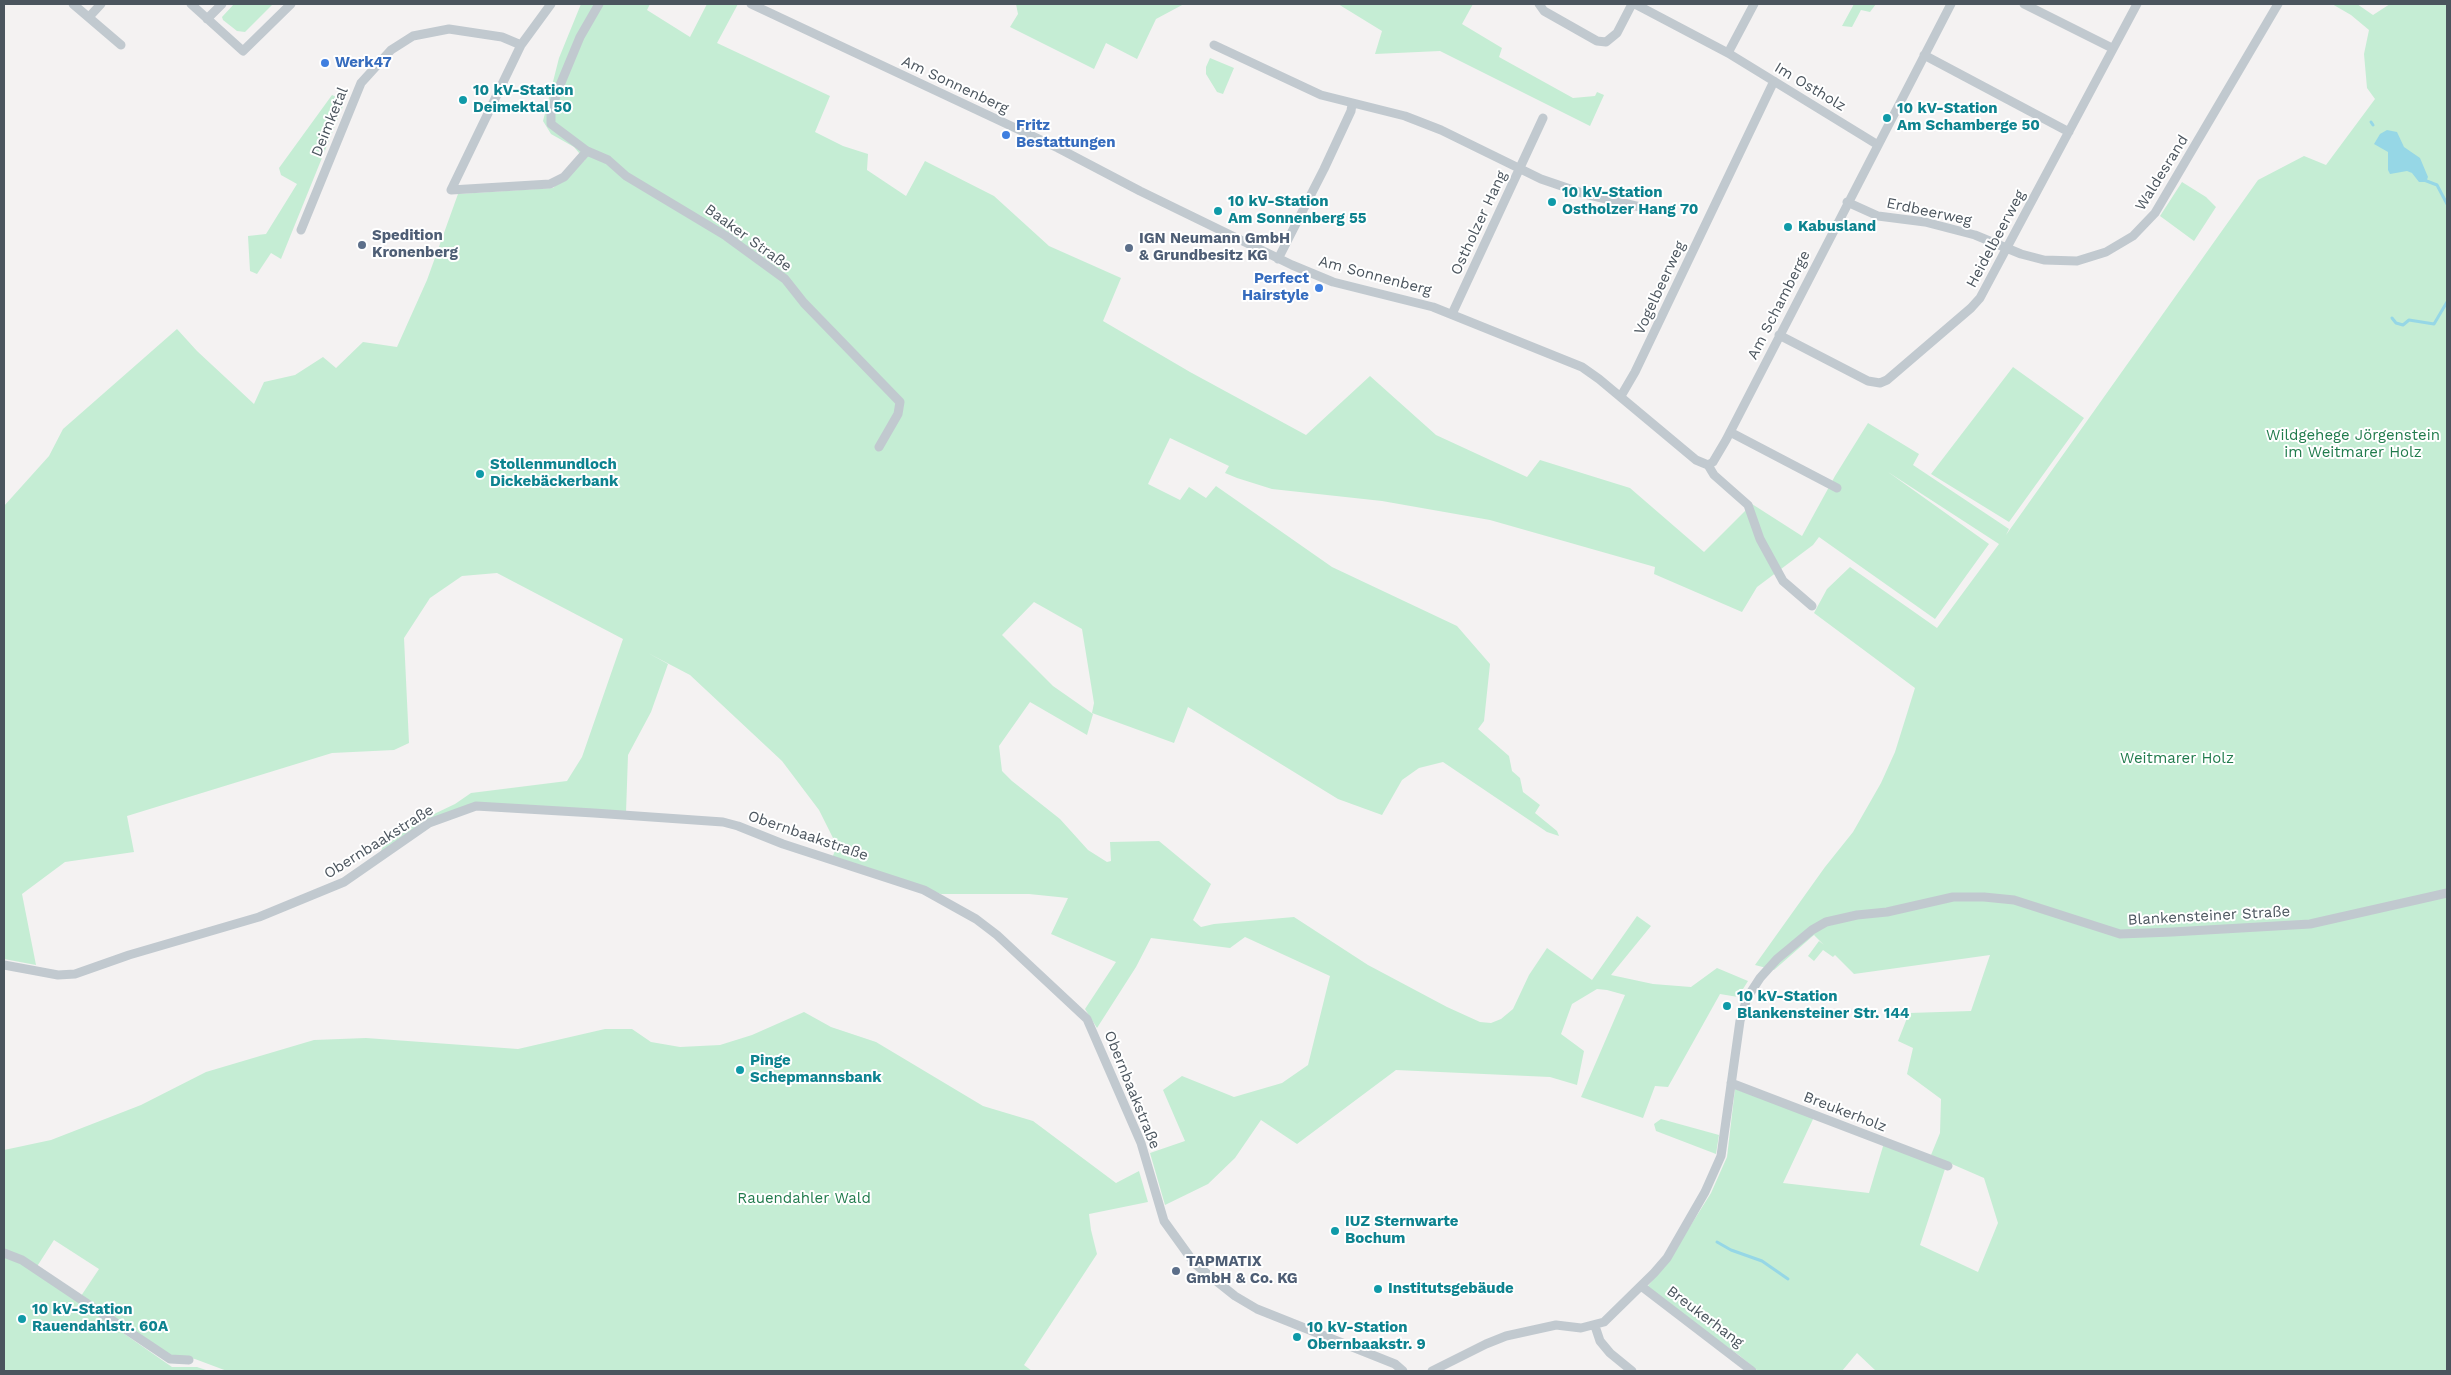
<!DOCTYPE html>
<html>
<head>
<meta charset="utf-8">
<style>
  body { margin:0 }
  #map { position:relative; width:2451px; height:1375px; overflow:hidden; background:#f4f2f2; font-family:"Work Sans",sans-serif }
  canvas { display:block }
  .frame { position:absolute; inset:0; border:5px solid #4b555e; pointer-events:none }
</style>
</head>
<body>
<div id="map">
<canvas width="2451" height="1375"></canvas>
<div class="frame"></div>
</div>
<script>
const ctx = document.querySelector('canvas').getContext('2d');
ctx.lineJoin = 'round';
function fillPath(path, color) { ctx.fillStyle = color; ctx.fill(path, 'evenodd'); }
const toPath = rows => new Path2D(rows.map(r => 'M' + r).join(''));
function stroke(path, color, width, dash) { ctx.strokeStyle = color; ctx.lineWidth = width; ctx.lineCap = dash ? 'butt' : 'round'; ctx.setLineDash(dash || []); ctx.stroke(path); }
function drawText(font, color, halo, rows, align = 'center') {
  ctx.font = font + ' "Work Sans",sans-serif'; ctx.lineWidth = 4; ctx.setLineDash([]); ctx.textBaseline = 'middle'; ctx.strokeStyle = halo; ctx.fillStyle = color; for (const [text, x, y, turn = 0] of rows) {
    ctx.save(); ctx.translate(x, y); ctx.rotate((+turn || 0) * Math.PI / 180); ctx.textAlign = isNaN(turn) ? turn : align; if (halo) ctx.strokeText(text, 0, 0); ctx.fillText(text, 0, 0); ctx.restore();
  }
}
fillPath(toPath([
  [234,4,273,4,245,32,237,31,223,20,222,17],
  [581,4,650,4,647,10,690,37,707,4,738,4,717,43,830,96,815,132,843,146,868,154,867,170,906,196,925,161,994,196,1049,246,1121,278,1103,321,1190,372,1306,435,1370,376,1436,435,1527,477,1540,460,1630,488,1704,552,1752,504,1802,536,1835,476,1868,423,1919,454,1913,465,2009,529,2006,535,2258,180,2304,156,2326,165,2375,99,2367,88,2364,54,2369,30,2351,15,2332,4,2357,4,2373,15,2390,4,2447,4,2447,1371,1876,1371,1857,1353,1842,1371,1758,1371,1740,1356,1649,1291,1648,1286,1672,1255,1711,1193,1727,1157,1735,1089,1814,1117,1783,1183,1869,1193,1884,1143,1946,1166,1920,1245,1978,1272,1998,1223,1984,1178,1931,1155,1940,1133,1941,1099,1907,1074,1913,1048,1898,1041,1909,1013,1971,1011,1990,955,1854,974,1835,955,1833,957,1823,950,1814,961,1808,956,1819,941,1824,945,1814,935,1774,970,1755,965,1825,867,1853,832,1881,783,1895,752,1915,688,1814,613,1827,589,1850,567,1937,628,1999,544,1888,472,1989,544,1935,619,1819,537,1813,545,1757,587,1742,612,1654,574,1655,567,1490,520,1382,501,1272,489,1237,478,1225,473,1229,466,1170,438,1148,484,1180,500,1189,487,1206,498,1216,486,1332,567,1457,626,1490,664,1484,721,1478,729,1509,756,1512,771,1520,778,1523,792,1540,805,1535,813,1557,831,1559,836,1547,832,1443,762,1419,768,1402,780,1382,815,1338,799,1188,707,1174,743,1092,713,1094,703,1082,629,1034,602,1002,635,1053,686,1093,714,1087,735,1030,702,999,746,1002,771,1012,781,1060,819,1088,850,1107,862,1111,861,1110,842,1159,841,1211,884,1193,920,1201,927,1214,924,1294,917,1368,965,1447,1007,1480,1022,1491,1023,1501,1019,1513,1009,1529,975,1547,948,1592,980,1637,916,1651,926,1611,975,1653,984,1691,987,1717,968,1748,981,1738,997,1720,994,1668,1087,1655,1086,1643,1118,1581,1097,1625,995,1607,990,1597,989,1572,1004,1561,1034,1584,1051,1577,1085,1550,1077,1396,1070,1297,1144,1261,1120,1235,1158,1208,1184,1165,1205,1150,1153,1185,1141,1163,1090,1182,1076,1234,1097,1282,1083,1308,1065,1330,976,1245,937,1230,948,1151,938,1136,967,1097,1028,1085,1009,1116,962,1051,934,1068,898,1029,894,941,894,832,858,837,846,819,810,782,761,690,675,648,653,668,664,651,712,628,755,626,813,476,803,380,853,388,836,455,804,471,793,567,781,582,757,623,639,497,573,462,576,430,598,404,638,409,743,394,750,332,753,127,816,134,852,65,862,22,894,36,965,4,959,4,506,49,456,63,429,177,329,197,351,254,404,264,382,295,375,323,357,336,368,363,342,397,347,427,280,458,194,553,188,585,160,574,147,551,134,543,121,559,58],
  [1016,4,1184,4,1156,19,1137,59,1106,43,1094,69,1010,27,1018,14],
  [1338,4,1473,4,1462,24,1502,48,1499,57,1573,98,1595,96,1597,92,1604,95,1590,126,1440,51,1375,54,1382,31],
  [1854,4,1876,4,1870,12,1861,10,1852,27,1842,26],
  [1210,58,1234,68,1223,94,1217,92,1206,74,1206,67],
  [332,95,345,101,281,259,271,253,257,274,250,271,248,236,266,234,297,184,281,175,279,168],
  [2182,182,2206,197,2216,207,2194,241,2160,216],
  [2013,367,2084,418,2009,522,1931,474],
  [804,1012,831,1027,876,1042,983,1106,1033,1121,1116,1183,1139,1171,1148,1202,1089,1214,1091,1230,1097,1254,1024,1365,1032,1371,227,1371,195,1359,167,1355,81,1296,99,1269,54,1240,36,1268,4,1250,4,1150,51,1140,141,1105,206,1072,314,1040,366,1038,518,1049,605,1029,632,1029,651,1042,680,1047,720,1045,752,1035],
  [1661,1119,1719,1135,1716,1154,1656,1131,1654,1124],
  [4,1256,24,1264,172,1367,197,1367,209,1371,4,1371]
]), '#c5edd4');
fillPath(toPath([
  [2387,130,2397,132,2404,147,2420,158,2428,177,2426,182,2419,182,2412,173,2407,171,2390,174,2388,170,2388,152,2374,144,2380,134]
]), '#96d7e6');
stroke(toPath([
  [2371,122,2373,125],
  [2424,180,2437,185,2447,204],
  [2392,318,2396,323,2403,325,2409,320,2434,324,2447,302],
  [1717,1242,1731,1250,1762,1261,1788,1279]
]), '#96d7e6', 3);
stroke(toPath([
  [73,4,121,45],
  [191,4,243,51,291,4],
  [551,4,521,45,451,190,550,184,564,177,587,151],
  [599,4,580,37,558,90,551,111,551,124,587,151,608,160,626,176,726,236,785,279,804,303,900,402,898,414,879,447],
  [751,4,1058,148,1140,191,1292,265,1333,282,1433,307,1582,367,1599,379,1696,460,1708,465,1713,462,1726,440,1951,4],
  [1539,4,1544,11,1597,41,1606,42,1617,33,1632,4],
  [1635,4,1728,53,1878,145],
  [2024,4,2112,48],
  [89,17,101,4],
  [207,19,222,4],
  [1214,45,1321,95,1405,116,1441,130,1541,179,1585,194,1653,210],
  [1728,53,1754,4],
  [1924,55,2069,132],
  [1847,202,1878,216,1925,222,1975,235,2021,254,2044,260,2077,261,2106,252,2133,236,2155,213,2278,4],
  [301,230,361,83,391,50,413,36,449,29,502,37,521,45],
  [1278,259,1324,169,1351,111,1352,104],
  [1452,314,1543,118],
  [1779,335,1868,381,1880,383,1887,380,1971,308,1980,298,2137,4],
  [1621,396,1635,372,1774,81],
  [1730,432,1837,488],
  [1708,465,1714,475,1748,505,1760,539,1783,581,1812,606],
  [4,965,58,975,75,974,129,955,259,917,344,882,429,823,476,806,594,813,723,822,738,826,783,844,924,890,976,919,997,935,1087,1019,1141,1143,1164,1221,1195,1264,1235,1296,1257,1309,1395,1364,1403,1371],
  [1731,1083,1948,1166],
  [4,1253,22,1260,170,1359,189,1360],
  [1641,1286,1752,1371],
  [1595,1326,1600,1341,1610,1353,1632,1371],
  [1432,1371,1486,1344,1506,1336,1556,1325,1581,1328,1604,1322,1654,1273,1667,1258,1705,1192,1721,1156,1740,1021,1747,998,1760,978,1777,959,1812,930,1826,922,1857,915,1887,912,1953,897,1984,897,2014,900,2120,934,2172,932,2310,924,2447,893]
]), '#c1c9cf', 9);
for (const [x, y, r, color] of [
  [325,63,5,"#3f7fe0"],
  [463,100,5,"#0f9aa8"],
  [1887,118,5,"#0f9aa8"],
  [1006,135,5,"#3f7fe0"],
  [1552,202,5,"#0f9aa8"],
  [1218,211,5,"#0f9aa8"],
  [1788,227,5,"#0f9aa8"],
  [362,245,5,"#5c6f8a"],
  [1129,248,5,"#5c6f8a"],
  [1319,288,5,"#3f7fe0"],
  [480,474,5,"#0f9aa8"],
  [1727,1006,5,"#0f9aa8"],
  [740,1070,5,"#0f9aa8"],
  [1335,1231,5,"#0f9aa8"],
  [1176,1271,5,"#5c6f8a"],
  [1378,1289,5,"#0f9aa8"],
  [22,1319,5,"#0f9aa8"],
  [1297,1337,5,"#0f9aa8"]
]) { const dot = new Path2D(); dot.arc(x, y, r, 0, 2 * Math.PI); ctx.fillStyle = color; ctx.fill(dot); stroke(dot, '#fff', 2); }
drawText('bold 15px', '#366cbe', '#fff', [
  ["Werk47",335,63],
  ["Fritz",1016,126],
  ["Bestattungen",1016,143],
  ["Perfect",1309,279,"right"],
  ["Hairstyle",1309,296,"right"]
], 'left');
drawText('15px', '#4b555e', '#fff', [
  ["Am Sonnenberg",955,85,25],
  ["Im Ostholz",1810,87,31],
  ["Deimketal",330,122,-68],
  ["Waldesrand",2162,173,-58],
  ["Erdbeerweg",1929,212,12],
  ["Ostholzer Hang",1479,223,-65],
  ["Baaker Straße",748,238,36],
  ["Heidelbeerweg",1996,239,-62],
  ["Am Sonnenberg",1375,276,15],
  ["Vogelbeerweg",1660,288,-65],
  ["Am Schamberge",1779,305,-63],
  ["Obernbaakstraße",808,836,19],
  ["Obernbaakstraße",379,842,-32],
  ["Blankensteiner Straße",2209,916,-3],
  ["Obernbaakstraße",1132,1090,68],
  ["Breukerholz",1845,1112,21],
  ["Breukerhang",1705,1317,37]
]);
drawText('bold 15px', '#0d838f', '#fff', [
  ["10 kV-Station",473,91],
  ["Deimektal 50",473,108],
  ["10 kV-Station",1897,109],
  ["Am Schamberge 50",1897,126],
  ["10 kV-Station",1562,193],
  ["Ostholzer Hang 70",1562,210],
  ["10 kV-Station",1228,202],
  ["Am Sonnenberg 55",1228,219],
  ["Kabusland",1798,227],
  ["Stollenmundloch",490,465],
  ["Dickebäckerbank",490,482],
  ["10 kV-Station",1737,997],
  ["Blankensteiner Str. 144",1737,1014],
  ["Pinge",750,1061],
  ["Schepmannsbank",750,1078],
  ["IUZ Sternwarte",1345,1222],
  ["Bochum",1345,1239],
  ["Institutsgebäude",1388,1289],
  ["10 kV-Station",32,1310],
  ["Rauendahlstr. 60A",32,1327],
  ["10 kV-Station",1307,1328],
  ["Obernbaakstr. 9",1307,1345]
], 'left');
drawText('bold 15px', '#4e5e75', '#fff', [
  ["Spedition",372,236],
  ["Kronenberg",372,253],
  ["IGN Neumann GmbH",1139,239],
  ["& Grundbesitz KG",1139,256],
  ["TAPMATIX",1186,1262],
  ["GmbH & Co. KG",1186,1279]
], 'left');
drawText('15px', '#207b4c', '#fff', [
  ["Wildgehege Jörgenstein",2353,436],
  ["im Weitmarer Holz",2353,453],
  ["Weitmarer Holz",2177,759],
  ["Rauendahler Wald",804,1199]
]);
</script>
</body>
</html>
